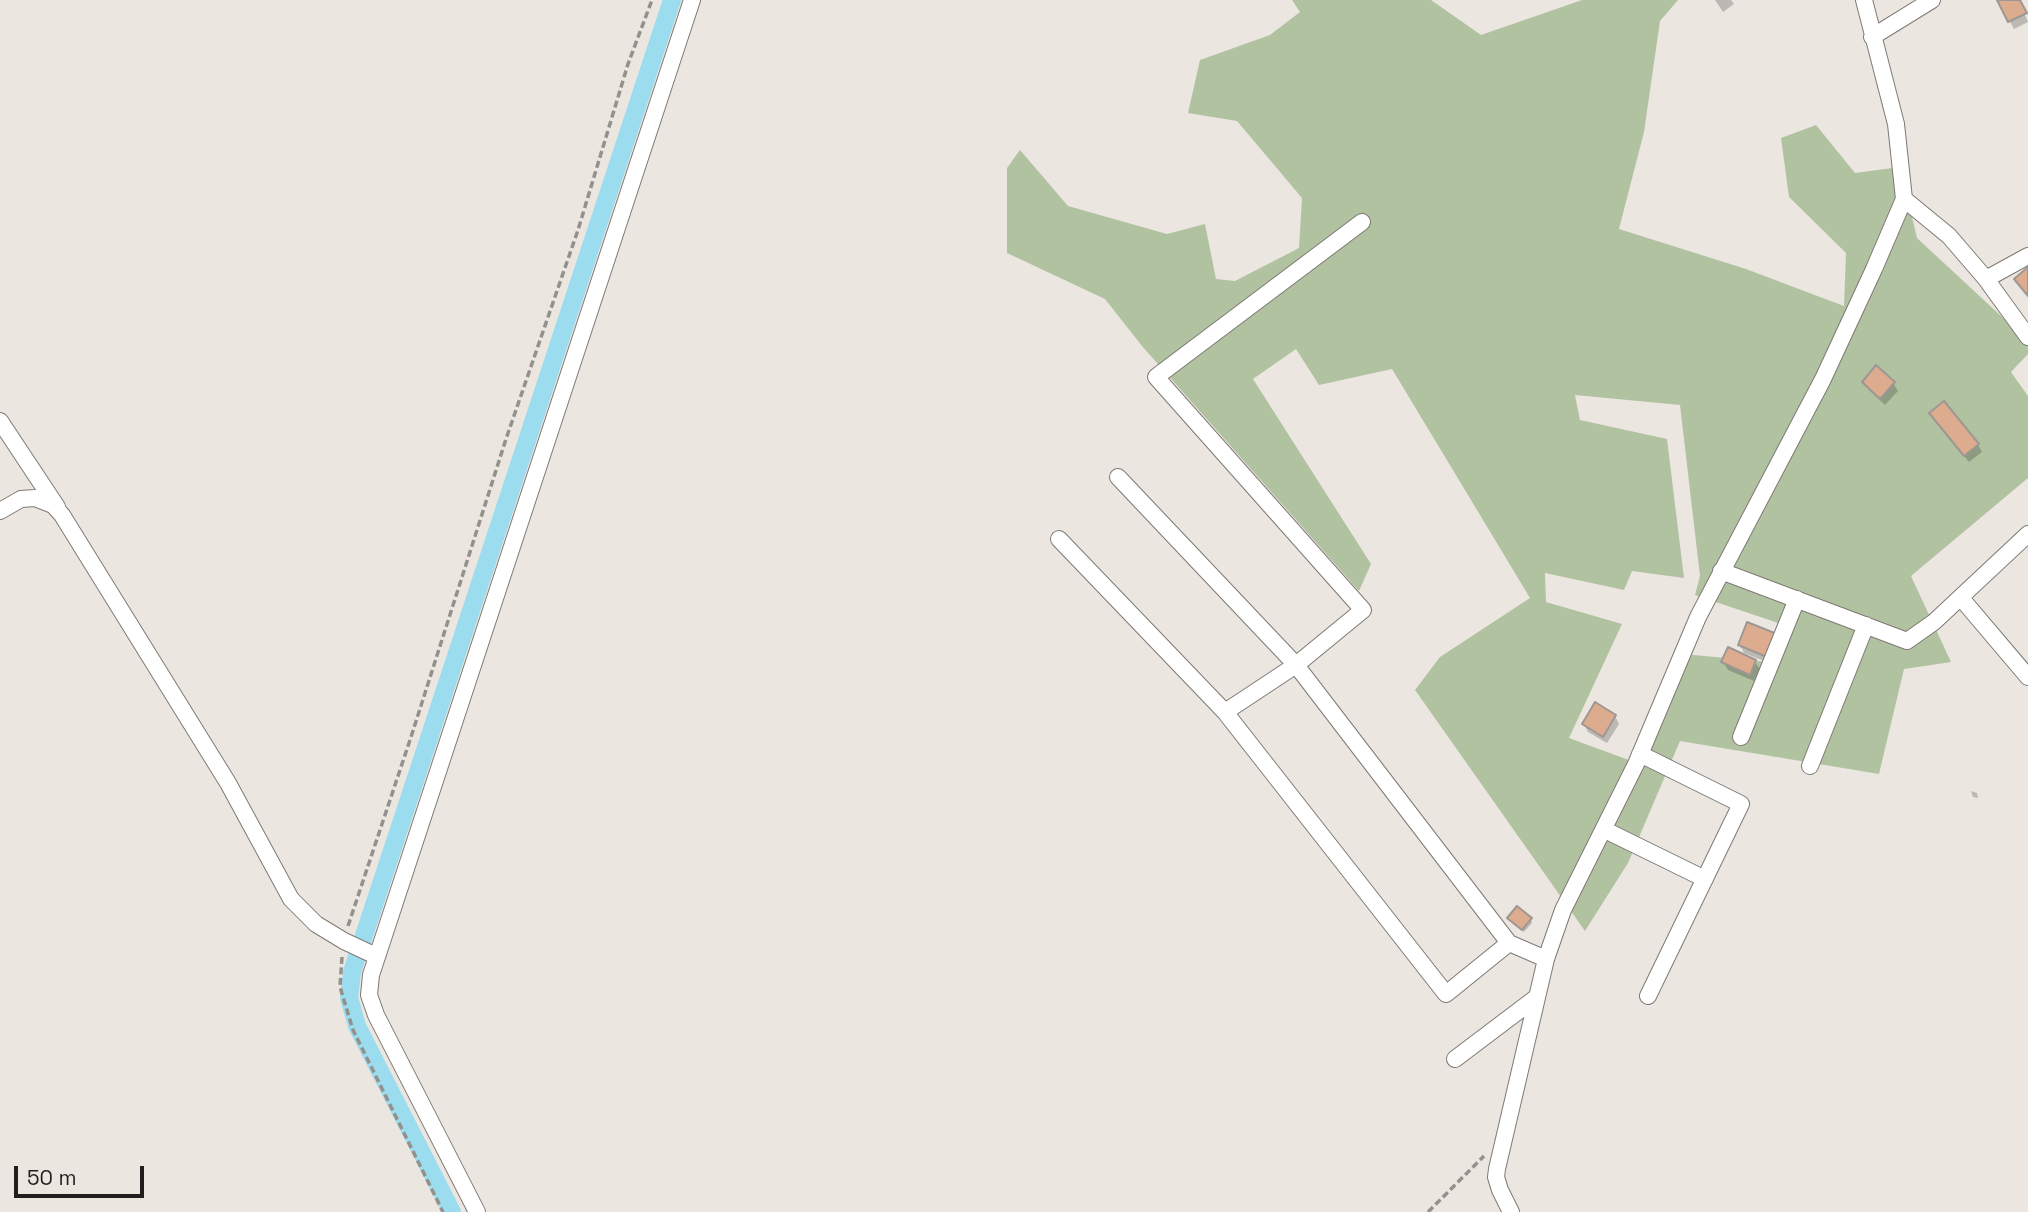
<!DOCTYPE html>
<html>
<head>
<meta charset="utf-8">
<style>
  body { margin:0 }
  #map { position:relative; width:2028px; height:1212px; overflow:hidden; background:#ece6e1; font-family:"Space Grotesk",sans-serif }
  canvas { display:block }
  .scale { position:absolute; left:14px; top:1166px; width:130px; height:32px; box-sizing:border-box; border:4px solid #211f1d; border-top:0; padding-left:9px; font-size:21px; line-height:24px; white-space:nowrap; color:#211f1d; -webkit-text-stroke:5px #ece6e1; paint-order:stroke }
</style>
</head>
<body>
<div id="map">
<canvas width="2028" height="1212"></canvas>
<div class="scale">50 m</div>
</div>
<script>
const ctx = document.querySelector('canvas').getContext('2d');
ctx.lineJoin = 'round';
function fillPath(path, color) { ctx.fillStyle = color; ctx.fill(path, 'evenodd'); }
const toPath = rows => new Path2D(rows.map(r => 'M' + r).join(''));
function stroke(path, color, width, dash) { ctx.strokeStyle = color; ctx.lineWidth = width; ctx.lineCap = dash ? 'butt' : 'round'; ctx.setLineDash(dash || []); ctx.stroke(path); }
fillPath(toPath([
  [1292,0,1431,0,1481,35,1582,0,1678,0,1660,21,1644,132,1619,229,1746,269,1844,306,1846,253,1789,197,1781,138,1816,125,1855,173,1900,167,1917,238,2028,341,2028,354,2011,372,2028,396,2028,478,1911,576,1951,662,1904,669,1879,774,1680,741,1628,863,1585,931,1415,690,1440,657,1530,598,1392,369,1319,385,1296,349,1253,379,1371,564,1359,591,1142,346,1105,299,1007,253,1007,168,1020,150,1068,206,1167,234,1205,224,1216,279,1235,281,1299,248,1302,198,1237,121,1188,113,1200,60,1270,35,1300,12],
  [1575,395,1680,405,1700,576,1695,595,1793,628,1780,663,1683,654,1637,763,1569,738,1622,624,1546,602,1545,573,1624,590,1632,571,1684,578,1667,439,1580,420]
]), '#b1c2a1');
fillPath(toPath([
  [1715,0,1731,0,1734,4,1723,12],
  [1999,0,2019,0,2028,22,2014,29],
  [1864,382,1893,383,1898,391,1885,405,1868,389],
  [1935,421,1978,445,1982,452,1969,462],
  [1740,645,1785,645,1777,666,1744,653],
  [1723,662,1755,662,1760,669,1754,681,1728,670],
  [1615,716,1619,724,1607,743,1588,732,1584,724],
  [1971,791,1977,793,1978,798,1973,797],
  [1531,920,1532,923,1524,932,1511,921]
]), '#0003');
stroke(toPath([
  [452,1212,357,1026,349,998,352,972,672,0]
]), '#9bdcef', 18);
const building = toPath([
  [1997,0,2020,0,2027,13,2008,22,1997,0],
  [2028,267,2028,296,2014,279,2028,267],
  [1876,365,1895,382,1880,399,1862,382,1876,365],
  [1944,401,1979,444,1964,456,1929,413,1944,401],
  [1747,622,1782,636,1772,659,1738,645,1747,622],
  [1728,647,1756,660,1750,675,1721,662,1728,647],
  [1595,702,1616,715,1603,737,1582,724,1595,702],
  [1517,906,1532,918,1522,930,1507,918,1517,906]
]);
fillPath(building, '#ddac8e');
stroke(building, '#9e9793', 2);
const minor = toPath([
  [1872,37,1932,0],
  [1904,199,1949,236,1986,279,2028,337],
  [1986,279,2028,256],
  [0,421,57,507],
  [1118,477,1296,665,1509,943,1546,959],
  [0,511,21,499,35,498,53,505,62,515,228,783,291,899,316,924,344,941,376,956],
  [1059,539,1225,712,1446,994,1509,943],
  [1721,571,1907,641,1934,622,2028,534],
  [1961,598,2028,677],
  [1225,712,1296,665,1363,610,1156,377,1362,222],
  [1741,737,1797,599],
  [1640,754,1741,804,1648,996],
  [1810,766,1866,625],
  [1605,830,1705,879],
  [1455,1059,1537,997],
  [477,1212,376,1015,369,995,371,975,692,0],
  [1511,1212,1500,1190,1496,1177,1497,1169,1546,959,1563,910,1636,764,1698,617,1823,379,1874,269,1904,199,1896,124,1864,0]
]);
stroke(minor, '#7e7974', 18);
stroke(toPath([
  [348,926,411,737,506,439,578,230,628,64,652,0],
  [342,957,340,987,353,1030,443,1212],
  [1428,1212,1484,1156]
]), '#94908c', 3.5, [7, 3.5]);
stroke(minor, '#fff', 16);
</script>
</body>
</html>
